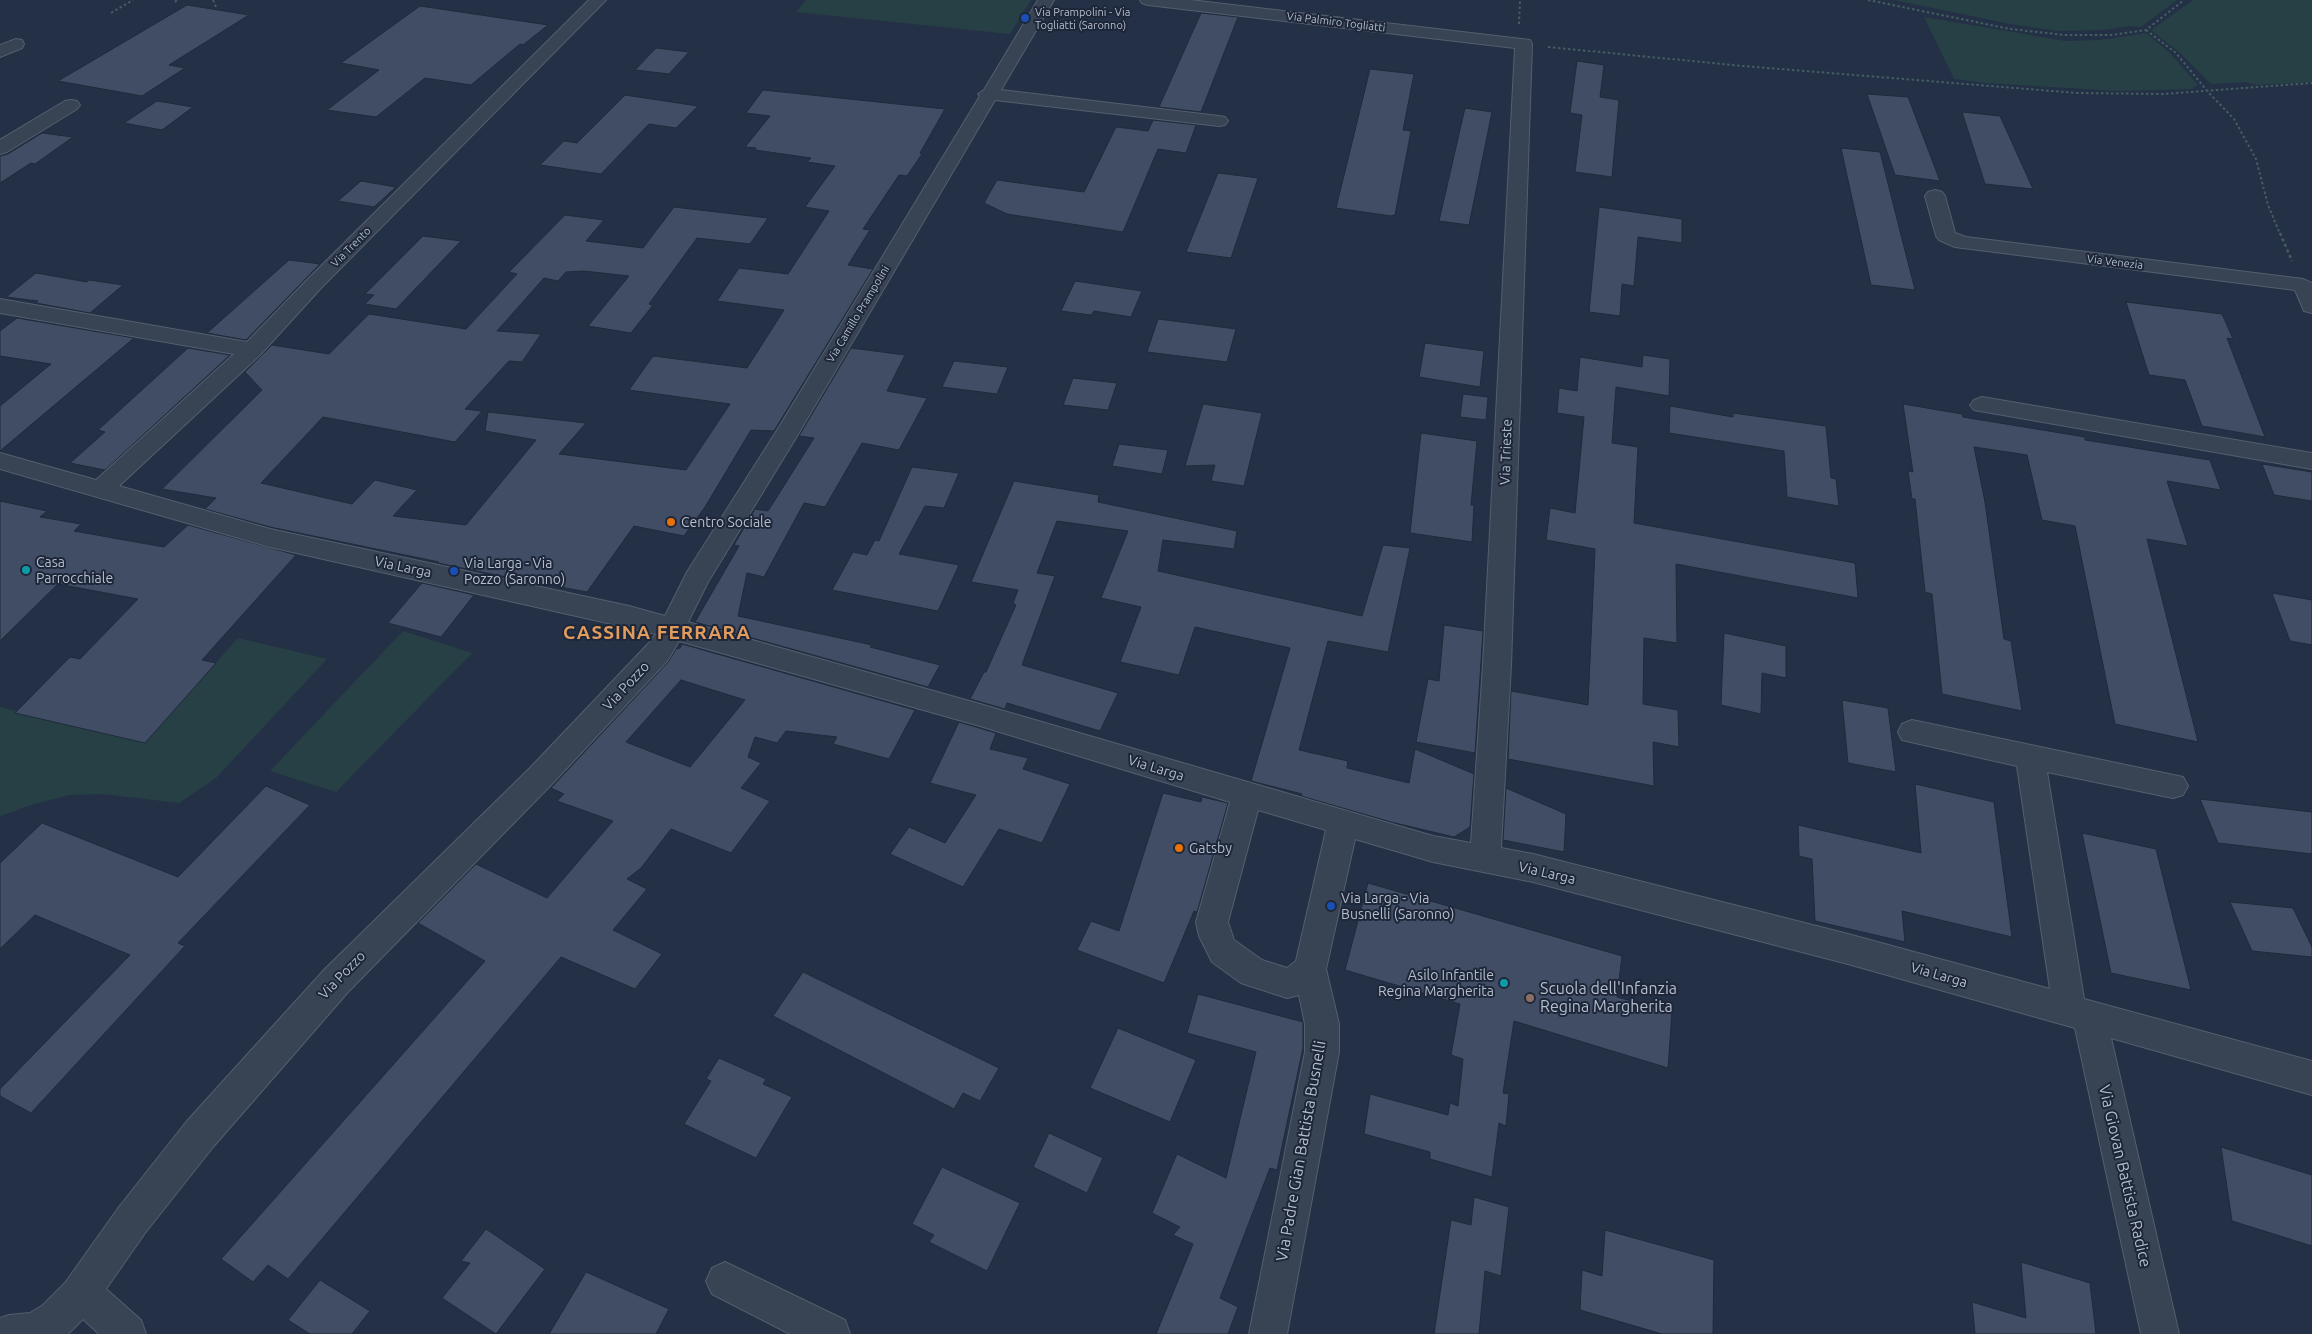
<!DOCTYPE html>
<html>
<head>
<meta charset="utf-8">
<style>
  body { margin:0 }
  canvas { display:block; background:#233045 }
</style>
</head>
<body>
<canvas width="2312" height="1334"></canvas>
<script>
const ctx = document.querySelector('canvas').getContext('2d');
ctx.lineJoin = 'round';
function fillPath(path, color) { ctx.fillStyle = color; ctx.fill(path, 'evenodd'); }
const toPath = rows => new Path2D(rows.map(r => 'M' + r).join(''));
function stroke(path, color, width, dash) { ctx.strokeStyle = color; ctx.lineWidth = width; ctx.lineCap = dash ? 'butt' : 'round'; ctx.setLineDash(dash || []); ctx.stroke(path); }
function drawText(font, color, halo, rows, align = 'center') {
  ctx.font = font + ' Ubuntu,sans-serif'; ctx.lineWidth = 4; ctx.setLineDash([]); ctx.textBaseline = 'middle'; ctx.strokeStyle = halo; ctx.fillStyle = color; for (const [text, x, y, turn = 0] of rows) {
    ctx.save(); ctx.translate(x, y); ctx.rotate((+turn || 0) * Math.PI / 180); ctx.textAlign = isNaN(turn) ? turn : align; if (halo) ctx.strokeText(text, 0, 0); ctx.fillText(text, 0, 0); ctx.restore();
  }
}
fillPath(toPath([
  [806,0,1031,0,1010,34,796,12],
  [1894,0,2177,0,2141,27,2129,26,2102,30,2059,31,2010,24],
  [2193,0,2312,0,2312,82,2256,85,2246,82,2211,84,2180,53,2151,30],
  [1924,17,2065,41,2100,40,2146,33,2170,53,2198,85,2191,89,2117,91,1987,83,1954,79],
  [403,631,472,653,336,792,270,771],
  [238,638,327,659,216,778,179,803,102,794,70,795,34,804,0,816,0,707,145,743]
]), '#264045');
const building = toPath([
  [187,5,249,15,169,65,185,68,142,96,58,81,187,5],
  [420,6,548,25,523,45,520,44,471,85,425,78,376,117,327,110,379,70,341,63,420,6],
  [1201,13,1238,17,1201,112,1159,107,1201,13],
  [656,48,689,52,669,74,635,70,656,48],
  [1577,61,1604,65,1600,97,1619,100,1612,177,1575,172,1582,115,1570,113,1577,61],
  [1370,69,1414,74,1403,130,1411,131,1395,215,1391,216,1336,208,1370,69],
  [763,90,945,109,920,153,922,154,907,176,899,175,863,229,870,230,848,265,873,269,774,431,751,430,705,507,684,536,634,526,587,592,491,574,438,563,439,562,270,527,205,509,216,498,162,489,262,390,245,372,272,345,329,354,369,314,466,329,517,274,509,272,565,215,604,220,586,241,643,248,674,207,768,218,750,244,697,238,649,304,653,305,631,333,588,326,629,276,584,271,566,272,558,281,544,278,497,331,541,334,522,362,509,361,465,409,482,411,455,442,323,417,261,483,352,504,375,480,417,490,393,516,466,525,536,440,485,431,488,412,586,423,559,454,686,470,730,404,629,390,653,356,747,368,784,310,717,301,739,268,788,274,829,211,805,207,835,166,807,162,811,158,755,150,756,148,745,147,770,116,746,113,763,90],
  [1867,94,1908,97,1940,181,1895,175,1867,94],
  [625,95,698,106,676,128,649,124,601,174,540,165,564,141,577,143,625,95],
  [157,101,193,107,162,130,124,123,157,101],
  [1465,108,1492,112,1469,225,1439,221,1465,108],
  [1962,112,2000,116,2033,189,1985,184,1962,112],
  [1153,120,1196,125,1186,153,1158,149,1123,232,1007,214,984,203,997,180,1084,192,1116,127,1148,131,1153,120],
  [42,133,73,137,35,164,31,163,0,183,0,156,8,154,42,133],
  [1841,148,1880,152,1915,290,1871,285,1841,148],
  [1218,173,1258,178,1231,258,1186,252,1218,173],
  [361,181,396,187,374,207,338,201,361,181],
  [1599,207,1682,219,1682,243,1638,237,1634,286,1622,284,1620,316,1589,312,1599,207],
  [423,236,461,241,396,309,365,304,374,295,365,294,423,236],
  [289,260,320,264,246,340,207,333,289,260],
  [36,273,87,282,89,280,123,285,90,313,36,303,38,301,6,297,36,273],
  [1075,281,1142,291,1131,317,1094,311,1091,315,1061,311,1075,281],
  [2126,302,2222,314,2233,339,2227,338,2265,437,2202,426,2185,380,2149,375,2126,302],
  [17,318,134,338,0,451,0,406,51,364,0,356,0,331,17,318],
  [1158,319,1236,329,1227,362,1147,352,1158,319],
  [1425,343,1484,351,1480,387,1419,377,1425,343],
  [188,348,230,355,105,470,70,463,105,432,98,430,188,348],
  [851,348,905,355,887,391,927,398,899,450,862,443,825,507,804,503,764,577,747,573,738,616,872,645,870,647,940,665,928,687,695,622,739,546,734,545,755,509,768,511,814,438,799,436,851,348],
  [1643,355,1670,359,1669,396,1616,387,1612,443,1638,447,1634,523,1855,563,1858,598,1676,564,1677,643,1644,638,1643,704,1678,710,1679,747,1653,742,1654,786,1508,759,1511,691,1588,705,1595,549,1546,540,1550,508,1575,513,1584,417,1557,413,1559,388,1577,391,1580,357,1642,367,1643,355],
  [954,361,1008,367,997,394,942,387,954,361],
  [1073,378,1117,383,1108,410,1063,405,1073,378],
  [1463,394,1488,397,1486,420,1460,417,1463,394],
  [1203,404,1262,413,1244,486,1211,481,1215,465,1185,466,1203,404],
  [1903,404,1962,414,1963,417,2085,437,2085,440,2210,460,2221,490,2167,481,2188,546,2147,539,2198,742,2115,724,2075,526,2042,520,2027,455,1974,447,1985,502,2004,639,2011,641,2022,711,1942,694,1932,594,1925,592,1915,499,1912,499,1908,471,1913,472,1903,404],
  [1670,406,1733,417,1733,413,1826,426,1831,478,1836,479,1839,506,1787,497,1784,451,1669,433,1670,406],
  [1421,433,1477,441,1471,505,1474,505,1472,542,1410,533,1421,433],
  [1119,444,1168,450,1162,474,1112,466,1119,444],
  [2262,464,2312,472,2312,501,2274,495,2262,464],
  [912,467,959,473,944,508,925,506,899,554,959,565,938,611,832,590,853,552,867,555,875,540,879,541,912,467],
  [1014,481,1099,495,1098,502,1237,531,1234,549,1163,540,1158,571,1362,616,1383,545,1410,548,1388,652,1328,641,1299,750,1348,761,1347,768,1409,783,1415,749,1474,774,1470,827,1454,837,1391,822,1301,796,1302,794,1251,781,1290,648,1195,627,1179,675,1120,662,1141,607,1101,598,1128,531,1057,521,1037,573,1055,576,1022,665,1118,693,1100,731,1007,703,1005,709,970,699,984,672,986,672,1016,605,1013,603,1018,590,971,582,1014,481],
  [0,501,47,511,40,517,81,524,74,531,164,547,188,525,296,555,202,660,216,663,145,743,15,713,70,657,80,659,138,599,58,584,0,641,0,501],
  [422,583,474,595,441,637,388,623,422,583],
  [2272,593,2312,600,2312,645,2290,641,2272,593],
  [1444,625,1483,631,1475,753,1416,742,1428,679,1439,681,1444,625],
  [1724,633,1786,646,1786,678,1762,673,1761,714,1721,705,1724,633],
  [682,644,915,710,889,759,833,744,837,737,786,731,777,743,755,737,748,757,761,763,741,788,770,801,731,853,671,829,641,868,627,879,647,889,613,930,662,954,635,989,561,957,288,1279,268,1265,253,1282,221,1259,485,961,418,923,476,864,547,898,613,821,557,801,564,794,551,788,669,661,676,649,680,648,682,644],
  [681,680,745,700,690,767,626,742,681,680],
  [1842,700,1888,708,1896,772,1848,763,1842,700],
  [959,722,996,733,990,749,1028,758,1023,769,1070,784,1042,843,999,829,963,887,890,854,909,827,945,843,976,795,930,783,959,722],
  [1915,784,1994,802,2012,937,1902,911,1905,942,1815,921,1812,859,1799,856,1798,825,1921,853,1915,784],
  [266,786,310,805,178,943,185,946,31,1113,0,1096,0,1089,130,955,35,915,0,949,0,863,42,823,178,877,266,786],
  [1506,788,1566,814,1564,852,1503,840,1506,788],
  [1163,793,1201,802,1202,797,1228,803,1197,912,1194,911,1164,983,1077,950,1091,921,1119,931,1163,793],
  [2200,799,2312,812,2312,854,2218,843,2200,799],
  [2082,833,2156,849,2191,990,2111,973,2082,833],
  [1368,883,1622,956,1617,997,1672,1012,1668,1068,1514,1021,1503,1093,1509,1094,1506,1126,1499,1123,1492,1177,1430,1159,1430,1152,1364,1134,1370,1094,1448,1115,1450,1103,1458,1106,1463,1059,1451,1055,1460,1004,1345,970,1368,883],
  [2230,902,2293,908,2312,947,2312,957,2252,951,2230,902],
  [803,972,999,1068,980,1101,963,1093,954,1109,773,1016,803,972],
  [1198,994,1303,1022,1303,1048,1277,1170,1270,1168,1220,1298,1238,1307,1228,1334,1156,1334,1193,1244,1173,1235,1180,1227,1152,1213,1177,1154,1226,1178,1256,1052,1187,1033,1198,994],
  [1118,1028,1196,1060,1170,1122,1090,1088,1118,1028],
  [719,1058,766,1079,763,1084,792,1097,756,1158,684,1124,711,1081,706,1079,719,1058],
  [1049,1133,1103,1158,1087,1193,1033,1167,1049,1133],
  [2221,1147,2312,1175,2312,1246,2232,1221,2221,1147],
  [942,1167,1020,1203,987,1271,929,1242,934,1235,912,1224,942,1167],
  [1474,1197,1509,1207,1501,1276,1485,1271,1479,1334,1434,1334,1451,1220,1471,1225,1474,1197],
  [486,1229,545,1269,496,1334,442,1298,470,1263,461,1261,486,1229],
  [1605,1230,1714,1260,1713,1334,1662,1334,1580,1310,1582,1270,1602,1276,1605,1230],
  [2021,1262,2090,1283,2096,1334,1975,1334,1972,1302,2026,1318,2021,1262],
  [586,1272,669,1309,656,1334,549,1334,586,1272],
  [320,1280,370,1311,352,1334,310,1334,288,1320,320,1280]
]);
fillPath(building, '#404d65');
stroke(building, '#1f2a3b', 1);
const minor = toPath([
  [589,0,606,0,321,288,260,355,119,486,270,529,629,606,665,616,687,572,776,432,980,96,978,94,984,90,1038,0,1054,0,1001,90,1219,116,1225,117,1228,121,1225,125,1219,126,995,100,797,436,708,582,688,622,980,704,1433,836,1471,843,1483,665,1515,48,1148,5,1142,3,1140,0,1190,0,1530,40,1532,44,1511,665,1501,848,1533,854,1848,934,2050,989,2017,766,1902,740,1898,732,1902,724,1912,720,2183,777,2188,786,2183,795,2173,798,2047,772,2084,999,2312,1061,2312,1095,2111,1038,2179,1334,2141,1334,2075,1028,1848,964,1533,882,1433,862,1355,839,1326,969,1339,1024,1339,1052,1287,1334,1249,1334,1305,1052,1305,1024,1299,995,1287,998,1241,983,1212,962,1199,936,1196,922,1230,802,980,726,679,641,668,660,551,785,348,992,213,1147,145,1233,106,1289,141,1320,146,1334,99,1334,83,1319,68,1334,0,1334,0,1318,9,1315,30,1313,43,1305,65,1283,119,1207,187,1121,324,970,531,767,648,644,656,634,270,547,0,469,0,453,96,480,234,354,0,313,0,299,247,342,307,280,589,0],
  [1258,810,1326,830,1296,961,1287,968,1262,960,1234,940,1228,922,1258,810],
  [16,39,22,40,24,44,22,48,0,57,0,45,16,39],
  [71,100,77,101,80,105,77,109,7,152,0,154,0,140,65,101,71,100],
  [1935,190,1942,192,1945,196,1955,233,1966,237,2303,279,2312,283,2312,313,2304,311,2295,290,1955,247,1939,240,1936,236,1925,196,1928,192,1935,190],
  [1982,397,2312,453,2312,469,1974,410,1970,405,1974,400,1982,397],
  [725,1262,845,1320,850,1334,790,1334,712,1294,706,1281,712,1268,725,1262]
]);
stroke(minor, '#545e6e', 2);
stroke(toPath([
  [213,0,216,7],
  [1868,0,2010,29,2065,35,2111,35,2146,30,2184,0],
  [175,2,177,0],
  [111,13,133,0],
  [1519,24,1520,0],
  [2146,30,2176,53,2208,92,2234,119,2256,159,2268,205,2280,234],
  [1548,47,1743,66,2077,93,2163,94,2312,83]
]), '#445d61', 2, [2.5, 2.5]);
stroke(toPath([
  [2280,233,2292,261]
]), '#445d61', 2.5, [3, 3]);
fillPath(minor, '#384354');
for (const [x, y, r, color] of [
  [1025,18,5,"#1a4fb4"],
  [671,522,5,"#e8710a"],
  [26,570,5,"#0f9aa8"],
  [454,571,5,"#1a4fb4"],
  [1179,848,5,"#e8710a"],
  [1331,906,5,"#1a4fb4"],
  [1504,983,5,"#0f9aa8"],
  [1530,998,5,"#8d6e63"]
]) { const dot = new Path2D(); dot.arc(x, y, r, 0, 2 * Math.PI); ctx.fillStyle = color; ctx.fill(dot); stroke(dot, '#1d2739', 2); }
drawText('11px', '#b6becd', '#1d2739', [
  ["Via Prampolini - Via",1035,12],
  ["Togliatti (Saronno)",1035,25]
], 'left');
drawText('11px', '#b6becd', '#1d2739', [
  ["Via Palmiro Togliatti",1336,22,7],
  ["Via Trento",351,247,-45],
  ["Via Venezia",2115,262,7],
  ["Via Camillo Prampolini",858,314,-59]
]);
drawText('14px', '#b6becd', '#1d2739', [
  ["Via Trieste",1506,452,-88],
  ["Via Larga",403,567,12],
  ["Via Pozzo",626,686,-47],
  ["Via Larga",1156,768,17],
  ["Via Larga",1547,873,13],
  ["Via Pozzo",342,975,-46],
  ["Via Larga",1939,975,16]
]);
drawText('14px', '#b6becd', '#1d2739', [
  ["Centro Sociale",681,522],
  ["Casa",36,562],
  ["Parrocchiale",36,578],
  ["Via Larga - Via",464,563],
  ["Pozzo (Saronno)",464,579],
  ["Gatsby",1189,848],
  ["Via Larga - Via",1341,898],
  ["Busnelli (Saronno)",1341,914],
  ["Asilo Infantile",1494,975,"right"],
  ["Regina Margherita",1494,991,"right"]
], 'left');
drawText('16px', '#b6becd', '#1d2739', [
  ["Scuola dell'Infanzia",1540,989],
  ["Regina Margherita",1540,1007]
], 'left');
drawText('16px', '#b6becd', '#1d2739', [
  ["Via Padre Gian Battista Busnelli",1301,1151,-80],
  ["Via Giovan Battista Radice",2125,1176,77]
]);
ctx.letterSpacing = '1px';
drawText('bold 19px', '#e19b5d', '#1d2739', [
  ["CASSINA FERRARA",657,633]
]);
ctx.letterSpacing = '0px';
</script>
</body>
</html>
